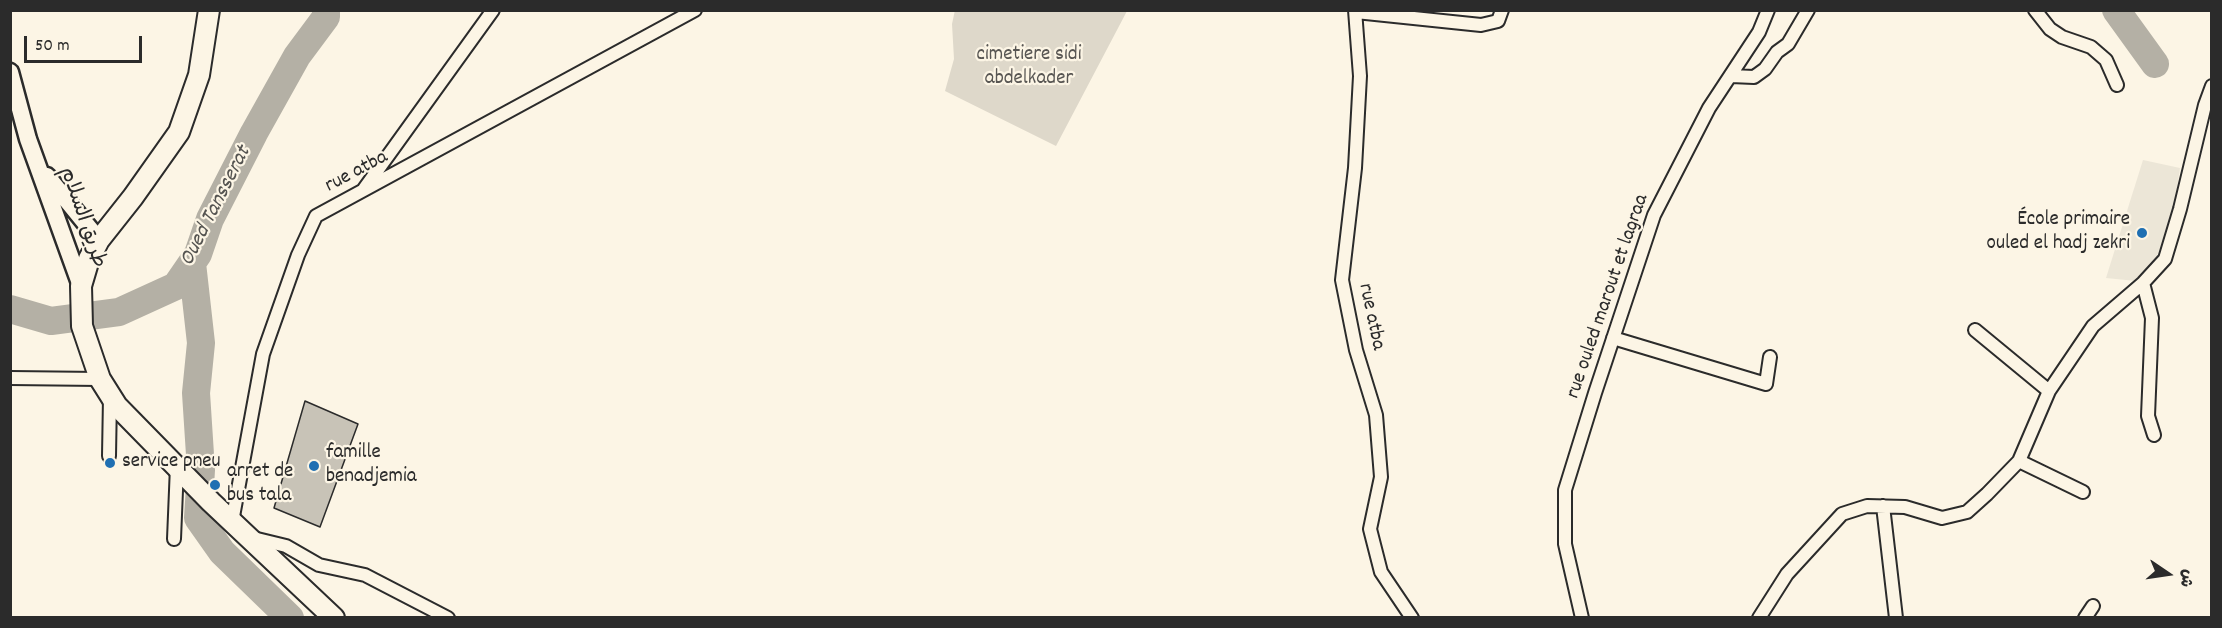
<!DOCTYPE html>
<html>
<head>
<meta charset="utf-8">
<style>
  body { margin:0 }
  #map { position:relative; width:2222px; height:628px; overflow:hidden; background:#fcf5e5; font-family:Dekko,"Playpen Sans Arabic",sans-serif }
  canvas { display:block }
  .frame { position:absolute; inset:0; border:12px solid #2b2b2b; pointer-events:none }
  .north { position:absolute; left:2138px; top:544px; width:60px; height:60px; -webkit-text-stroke:4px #fcf5e5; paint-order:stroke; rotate:103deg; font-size:16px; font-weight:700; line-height:24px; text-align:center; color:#2b2b2b }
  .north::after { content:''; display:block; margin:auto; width:21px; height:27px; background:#2b2b2b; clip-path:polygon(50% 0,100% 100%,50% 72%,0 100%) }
  .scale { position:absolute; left:24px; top:36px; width:118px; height:27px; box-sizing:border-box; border:3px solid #2b2b2b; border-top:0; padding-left:8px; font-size:18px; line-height:21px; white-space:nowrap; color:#2b2b2b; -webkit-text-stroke:4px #fcf5e5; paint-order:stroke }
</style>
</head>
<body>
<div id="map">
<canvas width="2222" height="628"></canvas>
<div class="frame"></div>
<div class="north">ش</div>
<div class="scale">50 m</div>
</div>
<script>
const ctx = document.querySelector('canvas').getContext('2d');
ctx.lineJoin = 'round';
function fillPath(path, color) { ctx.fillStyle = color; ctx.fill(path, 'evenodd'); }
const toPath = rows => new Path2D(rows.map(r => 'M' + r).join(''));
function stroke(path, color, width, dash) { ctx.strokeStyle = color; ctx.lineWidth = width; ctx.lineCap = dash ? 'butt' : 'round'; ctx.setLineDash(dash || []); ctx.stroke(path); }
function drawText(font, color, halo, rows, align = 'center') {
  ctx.font = font + ' Dekko,"Playpen Sans Arabic",sans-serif'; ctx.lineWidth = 4.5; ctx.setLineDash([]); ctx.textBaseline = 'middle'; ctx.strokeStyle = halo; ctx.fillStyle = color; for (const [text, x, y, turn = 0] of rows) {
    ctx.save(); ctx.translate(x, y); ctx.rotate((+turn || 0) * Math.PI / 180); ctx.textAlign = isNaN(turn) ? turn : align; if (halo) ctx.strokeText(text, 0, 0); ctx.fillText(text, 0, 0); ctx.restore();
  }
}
fillPath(toPath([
  [2143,160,2180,168,2174,209,2157,257,2136,281,2106,278]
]), '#ece6d7');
fillPath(toPath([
  [955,10,1127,10,1127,11,1056,146,945,91,954,59,952,24]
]), '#ded8ca');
stroke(toPath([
  [2116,10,2155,64],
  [192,263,201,343,196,393,201,470,198,518,222,552,290,618],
  [10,309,51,321,119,312,176,286,198,254,210,219,254,133,297,56,326,17,326,10]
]), '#b4b0a5', 28);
const building = toPath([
  [305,401,358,424,320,527,274,508,305,401]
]);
fillPath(building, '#c8c3b7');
stroke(building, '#2b2b2b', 1.5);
const street = toPath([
  [1355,10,1360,76,1355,168,1342,280,1356,350,1376,415,1381,477,1370,529,1381,572,1412,618],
  [2035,10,2050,29,2062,37,2091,47,2106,60,2117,85],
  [1356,12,1481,25,1498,21,1502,10],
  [1731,76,1754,77,1765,69,1777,52,1788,44,1808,10],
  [364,189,493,10],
  [2143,283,2152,318,2148,416,2154,435],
  [1975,330,2049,391],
  [1613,338,1766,384,1770,357],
  [10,378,100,379],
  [109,456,110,397],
  [2019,461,2083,492],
  [1883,506,1896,618],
  [232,522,263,354,298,255,316,216,695,10],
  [253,538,286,546,319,565,365,575,448,618],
  [174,539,177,466],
  [1582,618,1565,544,1565,490,1595,393,1654,215,1709,108,1759,32,1768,10],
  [1759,618,1787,574,1842,514,1867,506,1905,507,1942,518,1967,512,1987,494,2019,461,2049,391,2093,326,2143,283,2165,259,2180,209,2205,105,2212,86],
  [2085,618,2093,606]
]);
const secondary = toPath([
  [10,72,28,139,81,286],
  [47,176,99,240]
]);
const primary = toPath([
  [209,10,199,75,179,132,133,197,99,240,89,259,81,286,82,326,100,379,117,406,211,502,334,618]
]);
stroke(street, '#2b2b2b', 16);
stroke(secondary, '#2b2b2b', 21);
stroke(primary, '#2b2b2b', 24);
stroke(street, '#fcf5e5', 12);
stroke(secondary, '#fcf5e5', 16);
stroke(primary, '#fcf5e5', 20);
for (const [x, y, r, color] of [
  [2142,233,6,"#1f6fb2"],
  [110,463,6,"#1f6fb2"],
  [314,466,6,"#1f6fb2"],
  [215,485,6,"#1f6fb2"]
]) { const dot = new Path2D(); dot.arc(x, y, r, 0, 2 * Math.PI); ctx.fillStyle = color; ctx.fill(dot); stroke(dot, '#fcf5e5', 2); }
drawText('21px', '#585653', '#fcf5e5', [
  ["cimetiere sidi",1029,56],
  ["abdelkader",1029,80]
]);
drawText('21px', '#2b2b2b', '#fcf5e5', [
  ["rue atba",357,173,-28],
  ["طريق السلام",81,218,71],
  ["rue ouled marout et lagraa",1609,297,-71],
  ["rue atba",1370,317,78]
]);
drawText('21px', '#2b2b2b', '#fcf5e5', [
  ["École primaire",2130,221,"right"],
  ["ouled el hadj zekri",2130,245,"right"],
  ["famille",326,454],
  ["benadjemia",326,478],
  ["service pneu",122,463],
  ["arret de",227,473],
  ["bus tala",227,497]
], 'left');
drawText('italic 22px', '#545350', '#fcf5e5', [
  ["Oued Tansserat",217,207,-63]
]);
</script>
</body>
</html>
